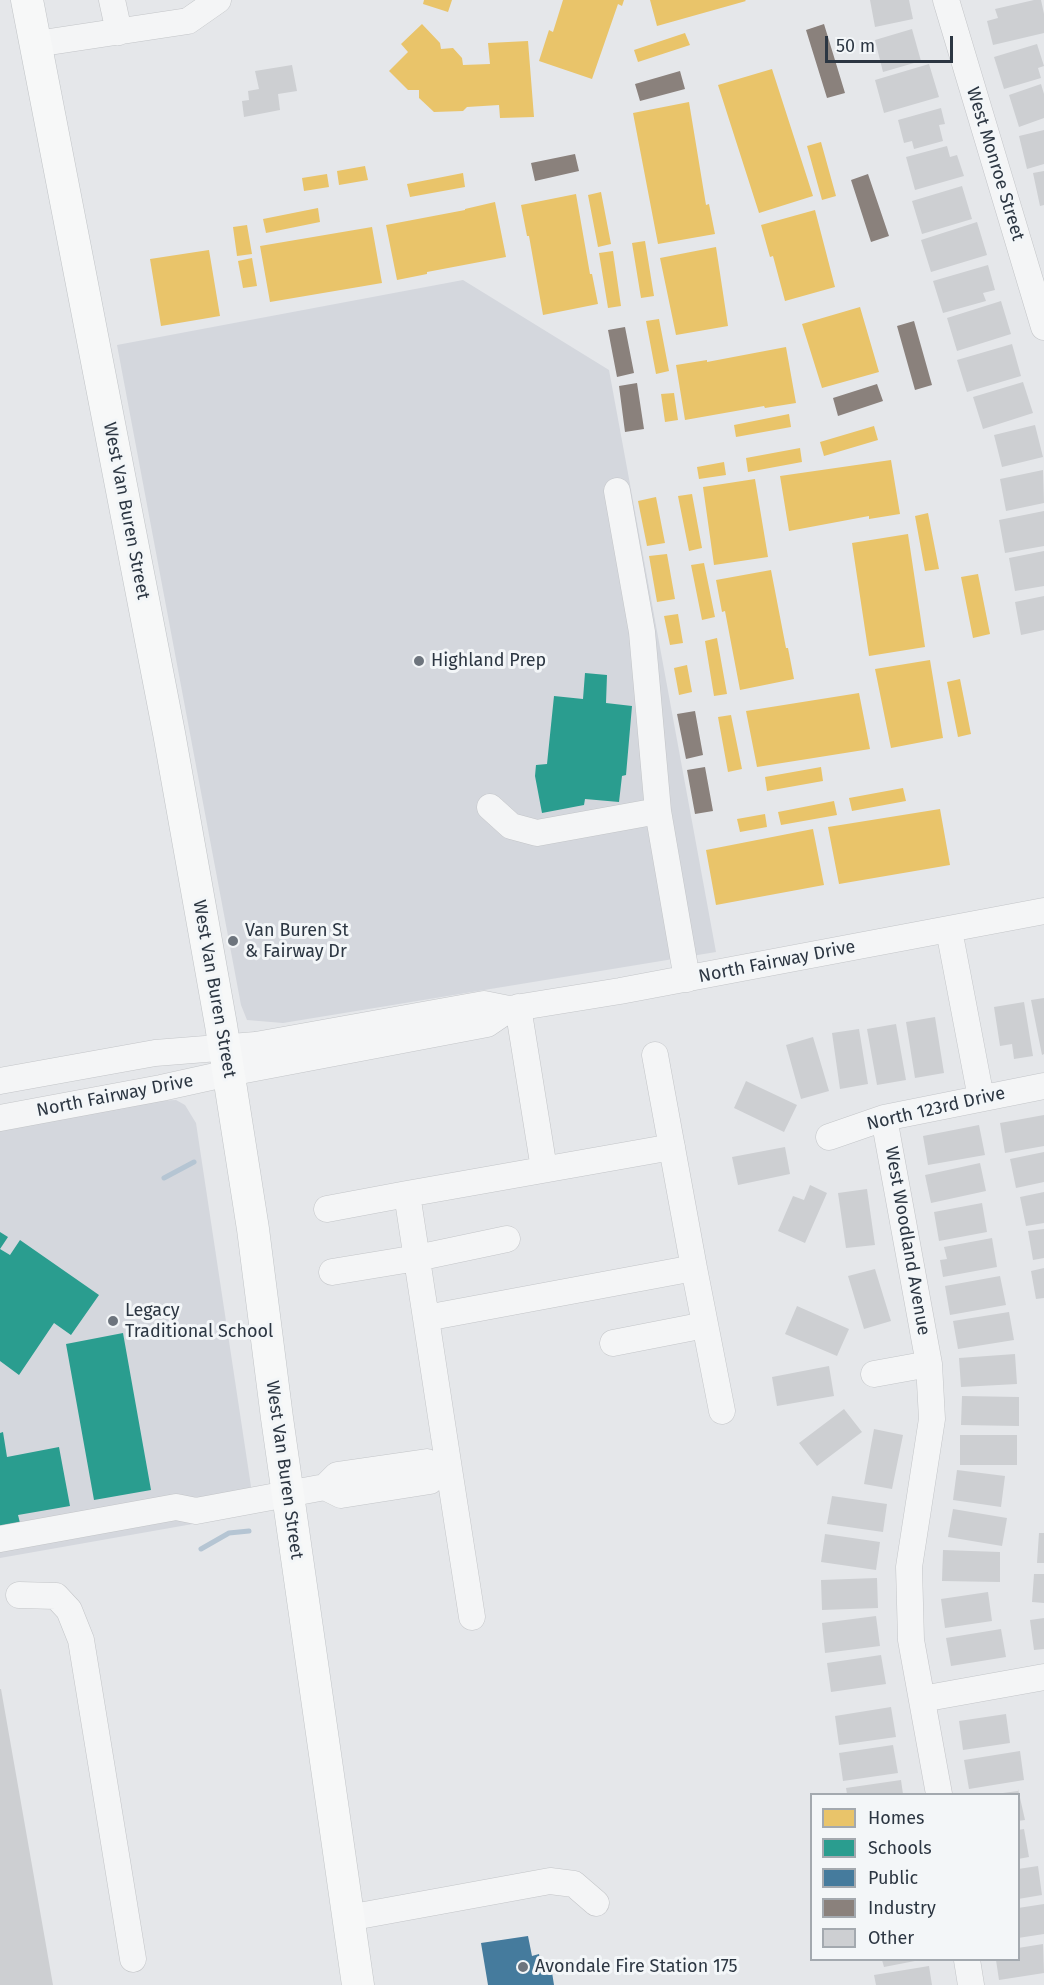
<!DOCTYPE html>
<html>
<head>
<meta charset="utf-8">
<style>
  body { margin:0 }
  #map { position:relative; width:1044px; height:1985px; overflow:hidden; background:#e5e7ea; font-family:"Fira Sans",sans-serif }
  canvas { display:block }
  .legend { position:absolute; left:810px; top:1793px; width:210px; height:168px; box-sizing:border-box; background:#f3f6f8; border:2px solid #a3a9af; margin:0; padding:8px 10px; list-style:none; font-size:18px; color:#2c3642 }
  .legend li { display:flex; align-items:center; gap:12px; height:30px }
  .legend b { width:30px; border:2px solid #a3a9af }
  .scale { position:absolute; left:825px; top:36px; width:128px; height:27px; box-sizing:border-box; border:3px solid #2c3642; border-top:0; padding-left:8px; font-size:18px; line-height:21px; white-space:nowrap; color:#2c3642; -webkit-text-stroke:4px #f3f6f8; paint-order:stroke }
</style>
</head>
<body>
<div id="map">
<canvas width="1044" height="1985"></canvas>
<ul class="legend">
<li><b style="height:16px;background:#e9c46a"></b>Homes</li>
<li><b style="height:16px;background:#2a9d8f"></b>Schools</li>
<li><b style="height:16px;background:#457b9d"></b>Public</li>
<li><b style="height:16px;background:#8a817c"></b>Industry</li>
<li><b style="height:16px;background:#cdcfd2"></b>Other</li>
</ul>
<div class="scale">50 m</div>
</div>
<script>
const ctx = document.querySelector('canvas').getContext('2d');
ctx.lineJoin = 'round';
function fillPath(path, color) { ctx.fillStyle = color; ctx.fill(path, 'evenodd'); }
const toPath = rows => new Path2D(rows.map(r => 'M' + r).join(''));
function stroke(path, color, width, dash) { ctx.strokeStyle = color; ctx.lineWidth = width; ctx.lineCap = dash ? 'butt' : 'round'; ctx.setLineDash(dash || []); ctx.stroke(path); }
function drawText(font, color, halo, rows, align = 'center') {
  ctx.font = font + ' "Fira Sans",sans-serif'; ctx.lineWidth = 6; ctx.setLineDash([]); ctx.textBaseline = 'middle'; ctx.strokeStyle = halo; ctx.fillStyle = color; for (const [text, x, y, turn = 0] of rows) {
    ctx.save(); ctx.translate(x, y); ctx.rotate((+turn || 0) * Math.PI / 180); ctx.textAlign = isNaN(turn) ? turn : align; if (halo) ctx.strokeText(text, 0, 0); ctx.fillText(text, 0, 0); ctx.restore();
  }
}
fillPath(toPath([
  [463,280,609,370,716,952,283,1023,247,1020,241,1005,117,345],
  [176,1100,185,1105,196,1123,255,1513,0,1558,0,1129,156,1101]
]), '#d4d7dd');
fillPath(toPath([
  [424,0,452,0,448,12,423,4],
  [563,0,624,0,622,6,618,4,592,79,539,61,549,30,553,32],
  [650,0,745,0,746,1,657,26],
  [422,24,440,43,441,49,453,48,462,58,463,65,490,64,488,43,528,41,534,117,500,118,499,105,467,107,463,111,434,112,419,98,419,90,408,90,389,71,408,52,401,44],
  [685,33,690,45,638,62,634,50],
  [772,69,813,196,759,213,718,85],
  [689,102,706,205,709,204,715,234,658,244,633,113],
  [821,142,836,196,822,200,807,146],
  [365,166,368,180,339,185,337,171],
  [463,173,465,187,410,197,407,184],
  [327,174,329,187,304,191,302,178],
  [601,192,611,244,598,247,588,195],
  [576,194,590,274,592,274,598,304,543,315,529,236,527,236,521,205],
  [495,202,506,257,427,272,427,274,397,280,386,225,465,210,465,209],
  [318,208,320,222,266,233,263,219],
  [815,210,835,287,785,301,773,256,770,257,761,225],
  [247,225,252,254,237,256,233,227],
  [372,227,382,283,270,302,260,246],
  [645,241,654,296,641,298,632,243],
  [716,247,728,326,676,335,660,258],
  [209,250,220,316,161,326,150,259],
  [613,251,621,306,608,308,599,253],
  [252,258,257,286,243,288,238,261],
  [860,307,879,372,822,388,802,324],
  [659,319,669,371,656,374,646,321],
  [786,347,796,403,765,408,764,406,685,420,676,365,707,360,707,362],
  [674,393,678,420,665,422,661,394],
  [789,414,791,427,736,437,734,425],
  [874,426,878,440,824,456,820,442],
  [800,448,802,462,748,472,746,458],
  [891,460,900,514,869,519,869,516,789,531,780,476],
  [724,462,726,475,699,479,697,467],
  [755,479,768,557,714,565,703,487],
  [692,494,702,548,689,551,678,496],
  [656,497,665,543,647,546,638,501],
  [928,513,939,569,925,571,915,516],
  [908,534,925,647,869,656,852,543],
  [667,554,675,599,657,602,649,556],
  [704,563,715,617,702,620,691,565],
  [771,570,786,648,788,648,794,679,740,690,725,611,722,612,716,580],
  [978,574,990,634,973,638,961,577],
  [678,614,683,643,670,645,664,616],
  [717,638,727,694,714,696,705,641],
  [930,660,943,738,891,748,875,669],
  [687,665,692,692,679,695,674,668],
  [960,679,971,734,958,737,947,682],
  [859,693,870,749,757,767,746,711],
  [731,715,742,769,728,772,718,717],
  [821,767,823,781,767,791,765,777],
  [903,788,906,801,852,811,849,798],
  [834,801,837,815,781,825,778,812],
  [940,809,950,865,839,884,828,827],
  [765,814,767,827,740,832,737,819],
  [813,829,824,885,716,905,706,850]
]), '#e9c46a');
fillPath(toPath([
  [585,673,607,675,606,703,632,706,626,775,622,776,619,802,585,799,584,805,542,813,535,776,536,765,547,764,554,696,583,699],
  [0,1232,8,1237,0,1249,10,1255,20,1240,99,1295,71,1335,54,1323,19,1375,0,1361],
  [123,1333,151,1490,94,1500,66,1344],
  [3,1432,7,1457,59,1447,70,1506,18,1515,20,1523,0,1526,0,1433]
]), '#2a9d8f');
fillPath(toPath([
  [528,1936,532,1956,539,1954,541,1968,551,1966,554,1985,488,1985,481,1943]
]), '#457b9d');
fillPath(toPath([
  [824,24,845,93,827,98,806,30],
  [680,71,685,89,640,101,635,84],
  [575,154,579,171,535,181,531,163],
  [868,174,889,236,871,242,851,180],
  [914,321,932,385,915,390,897,326],
  [625,327,634,373,617,377,608,330],
  [637,383,644,429,625,432,619,386],
  [877,384,883,401,838,416,833,398],
  [695,711,703,755,686,759,677,714],
  [705,767,713,811,695,814,687,770]
]), '#8a817c');
stroke(toPath([
  [164,1178,194,1162],
  [201,1549,229,1533,249,1531]
]), '#b5c5d3', 5);
fillPath(toPath([
  [870,0,909,0,913,19,875,27],
  [1034,0,1041,0,1044,14,1044,33,993,45,987,21,998,18,995,9],
  [912,29,921,61,883,72,875,40],
  [1037,44,1044,66,1038,68,1041,78,1004,89,994,57],
  [929,64,939,97,884,113,875,80],
  [292,65,297,91,278,94,280,110,244,117,242,101,249,100,248,91,259,89,255,71],
  [1041,84,1044,94,1044,118,1019,127,1009,95],
  [941,108,945,124,939,125,943,141,914,149,912,141,904,143,898,120],
  [1044,130,1044,164,1027,169,1019,136],
  [947,146,950,157,957,155,964,176,915,190,906,157],
  [1044,171,1044,205,1040,206,1033,173],
  [962,186,972,219,922,234,912,201],
  [977,222,987,255,931,272,921,240],
  [988,265,995,290,983,293,986,301,943,313,933,281],
  [1001,301,1011,334,957,351,947,318],
  [1012,344,1021,376,967,392,957,360],
  [1023,382,1033,413,983,429,973,397],
  [1035,425,1043,457,1002,467,994,435],
  [1043,470,1044,503,1006,511,1000,479],
  [1044,511,1044,546,1005,553,999,520],
  [1044,551,1044,586,1015,591,1009,558],
  [1044,596,1044,630,1021,635,1015,602],
  [1044,998,1044,1054,1042,1055,1031,1000],
  [1024,1002,1033,1056,1014,1059,1012,1044,1000,1046,994,1007],
  [935,1017,944,1073,915,1078,906,1022],
  [896,1024,906,1080,877,1085,867,1029],
  [859,1029,868,1084,840,1089,832,1033],
  [813,1037,829,1091,801,1099,786,1045],
  [746,1081,797,1105,784,1132,734,1108],
  [1044,1115,1044,1146,1005,1153,1000,1123],
  [979,1125,985,1155,928,1165,923,1136],
  [785,1147,790,1174,738,1185,732,1157],
  [1044,1152,1044,1182,1016,1188,1010,1159],
  [980,1163,986,1191,931,1203,925,1175],
  [810,1185,827,1193,805,1243,778,1231,793,1196,804,1200],
  [867,1189,875,1245,846,1248,838,1193],
  [1044,1192,1044,1223,1026,1226,1020,1197],
  [982,1203,987,1232,939,1241,934,1212],
  [1044,1229,1044,1258,1033,1260,1028,1231],
  [992,1238,997,1267,943,1277,940,1260,947,1259,944,1247],
  [1044,1268,1044,1298,1036,1299,1031,1271],
  [875,1269,891,1321,864,1329,848,1276],
  [1000,1276,1006,1305,950,1315,945,1286],
  [797,1306,849,1329,837,1356,785,1334],
  [1009,1312,1014,1340,958,1349,953,1321],
  [1015,1354,1017,1384,961,1387,959,1358],
  [829,1366,834,1396,777,1406,772,1377],
  [962,1396,1019,1397,1019,1426,961,1425],
  [844,1409,862,1432,817,1466,799,1443],
  [874,1429,903,1435,892,1489,864,1484],
  [960,1435,1017,1435,1017,1465,960,1465],
  [957,1470,1005,1476,1001,1507,953,1500],
  [832,1496,887,1504,883,1532,827,1524],
  [953,1509,1007,1518,1002,1546,948,1537],
  [1039,1533,1044,1533,1044,1563,1037,1563],
  [825,1534,880,1542,876,1570,821,1562],
  [943,1550,1000,1552,1000,1582,942,1581],
  [1034,1574,1044,1574,1044,1603,1032,1602],
  [877,1578,878,1608,822,1610,821,1580],
  [988,1592,992,1621,945,1628,941,1599],
  [876,1616,880,1646,825,1653,822,1623],
  [1044,1618,1044,1649,1034,1650,1030,1620],
  [1001,1629,1006,1657,951,1666,946,1638],
  [881,1655,886,1684,831,1692,827,1663],
  [0,1689,1,1689,53,1985,0,1985],
  [891,1707,896,1737,839,1745,835,1716],
  [1006,1714,1010,1743,963,1750,959,1721],
  [893,1745,898,1773,843,1781,839,1753],
  [1020,1751,1024,1780,969,1789,964,1760],
  [901,1780,903,1794,847,1794,846,1788],
  [1018,1789,1025,1820,1018,1821,1018,1794,1003,1793,1018,1791],
  [1024,1829,1029,1857,1018,1859,1018,1830],
  [1038,1866,1042,1895,1018,1899,1018,1869],
  [1044,1904,1044,1934,1018,1938,1018,1908],
  [1043,1944,1044,1973,999,1980,996,1960,1018,1960,1018,1948],
  [882,1960,915,1960,915,1961,884,1967],
  [929,1966,932,1985,876,1985,874,1975]
]), '#cdcfd2');
const minor = toPath([
  [112,0,119,32],
  [946,0,1044,327],
  [36,44,188,21,218,0],
  [617,491,642,632,658,811,687,979],
  [490,807,511,826,537,833,658,811],
  [949,930,981,1098],
  [518,1007,544,1169],
  [655,1055,694,1268],
  [0,1081,155,1053,256,1045,484,1004,509,1009,620,991,1044,911],
  [0,1118,161,1088,229,1073,487,1024,509,1009],
  [884,1118,929,1364,932,1419,909,1567,911,1640,939,1794],
  [829,1137,884,1118,1044,1086],
  [407,1194,672,1147],
  [327,1209,407,1194,449,1469],
  [332,1272,417,1258,507,1239],
  [426,1318,694,1268,722,1411],
  [613,1343,705,1325],
  [874,1374,929,1364],
  [438,1471,449,1469,472,1617],
  [0,1539,176,1507,196,1511,325,1487,337,1475,427,1462,438,1471,430,1481,341,1495,325,1487],
  [19,1595,56,1596,69,1610,81,1640,133,1959],
  [922,1699,1044,1677],
  [348,1918,550,1881,574,1884,596,1903],
  [967,1960,971,1985]
]);
const major = toPath([
  [27,0,169,733,221,1025,253,1229,277,1418,358,1985]
]);
stroke(minor, '#c3c5c8', 27);
stroke(major, '#c1c4c7', 33);
stroke(minor, '#f4f5f6', 26);
stroke(major, '#f7f8f8', 32);
for (const [x, y, r, color] of [
  [419,661,6,"#6d747d"],
  [233,941,6,"#6d747d"],
  [113,1321,6,"#6d747d"],
  [523,1967,6,"#6d747d"]
]) { const dot = new Path2D(); dot.arc(x, y, r, 0, 2 * Math.PI); ctx.fillStyle = color; ctx.fill(dot); stroke(dot, '#f3f6f8', 2); }
drawText('18px', '#2c3642', '#f3f6f8', [
  ["West Monroe Street",995,164,73],
  ["West Van Buren Street",126,511,79],
  ["North Fairway Drive",777,962,-11],
  ["West Van Buren Street",214,989,80],
  ["North Fairway Drive",115,1096,-11],
  ["North 123rd Drive",936,1109,-13],
  ["West Woodland Avenue",907,1241,80],
  ["West Van Buren Street",284,1470,82]
]);
drawText('18px', '#2c3642', '#f3f6f8', [
  ["Highland Prep",431,661],
  ["Van Buren St",245,931],
  ["& Fairway Dr",245,952],
  ["Legacy",125,1311],
  ["Traditional School",125,1332],
  ["Avondale Fire Station 175",535,1967]
], 'left');
</script>
</body>
</html>
